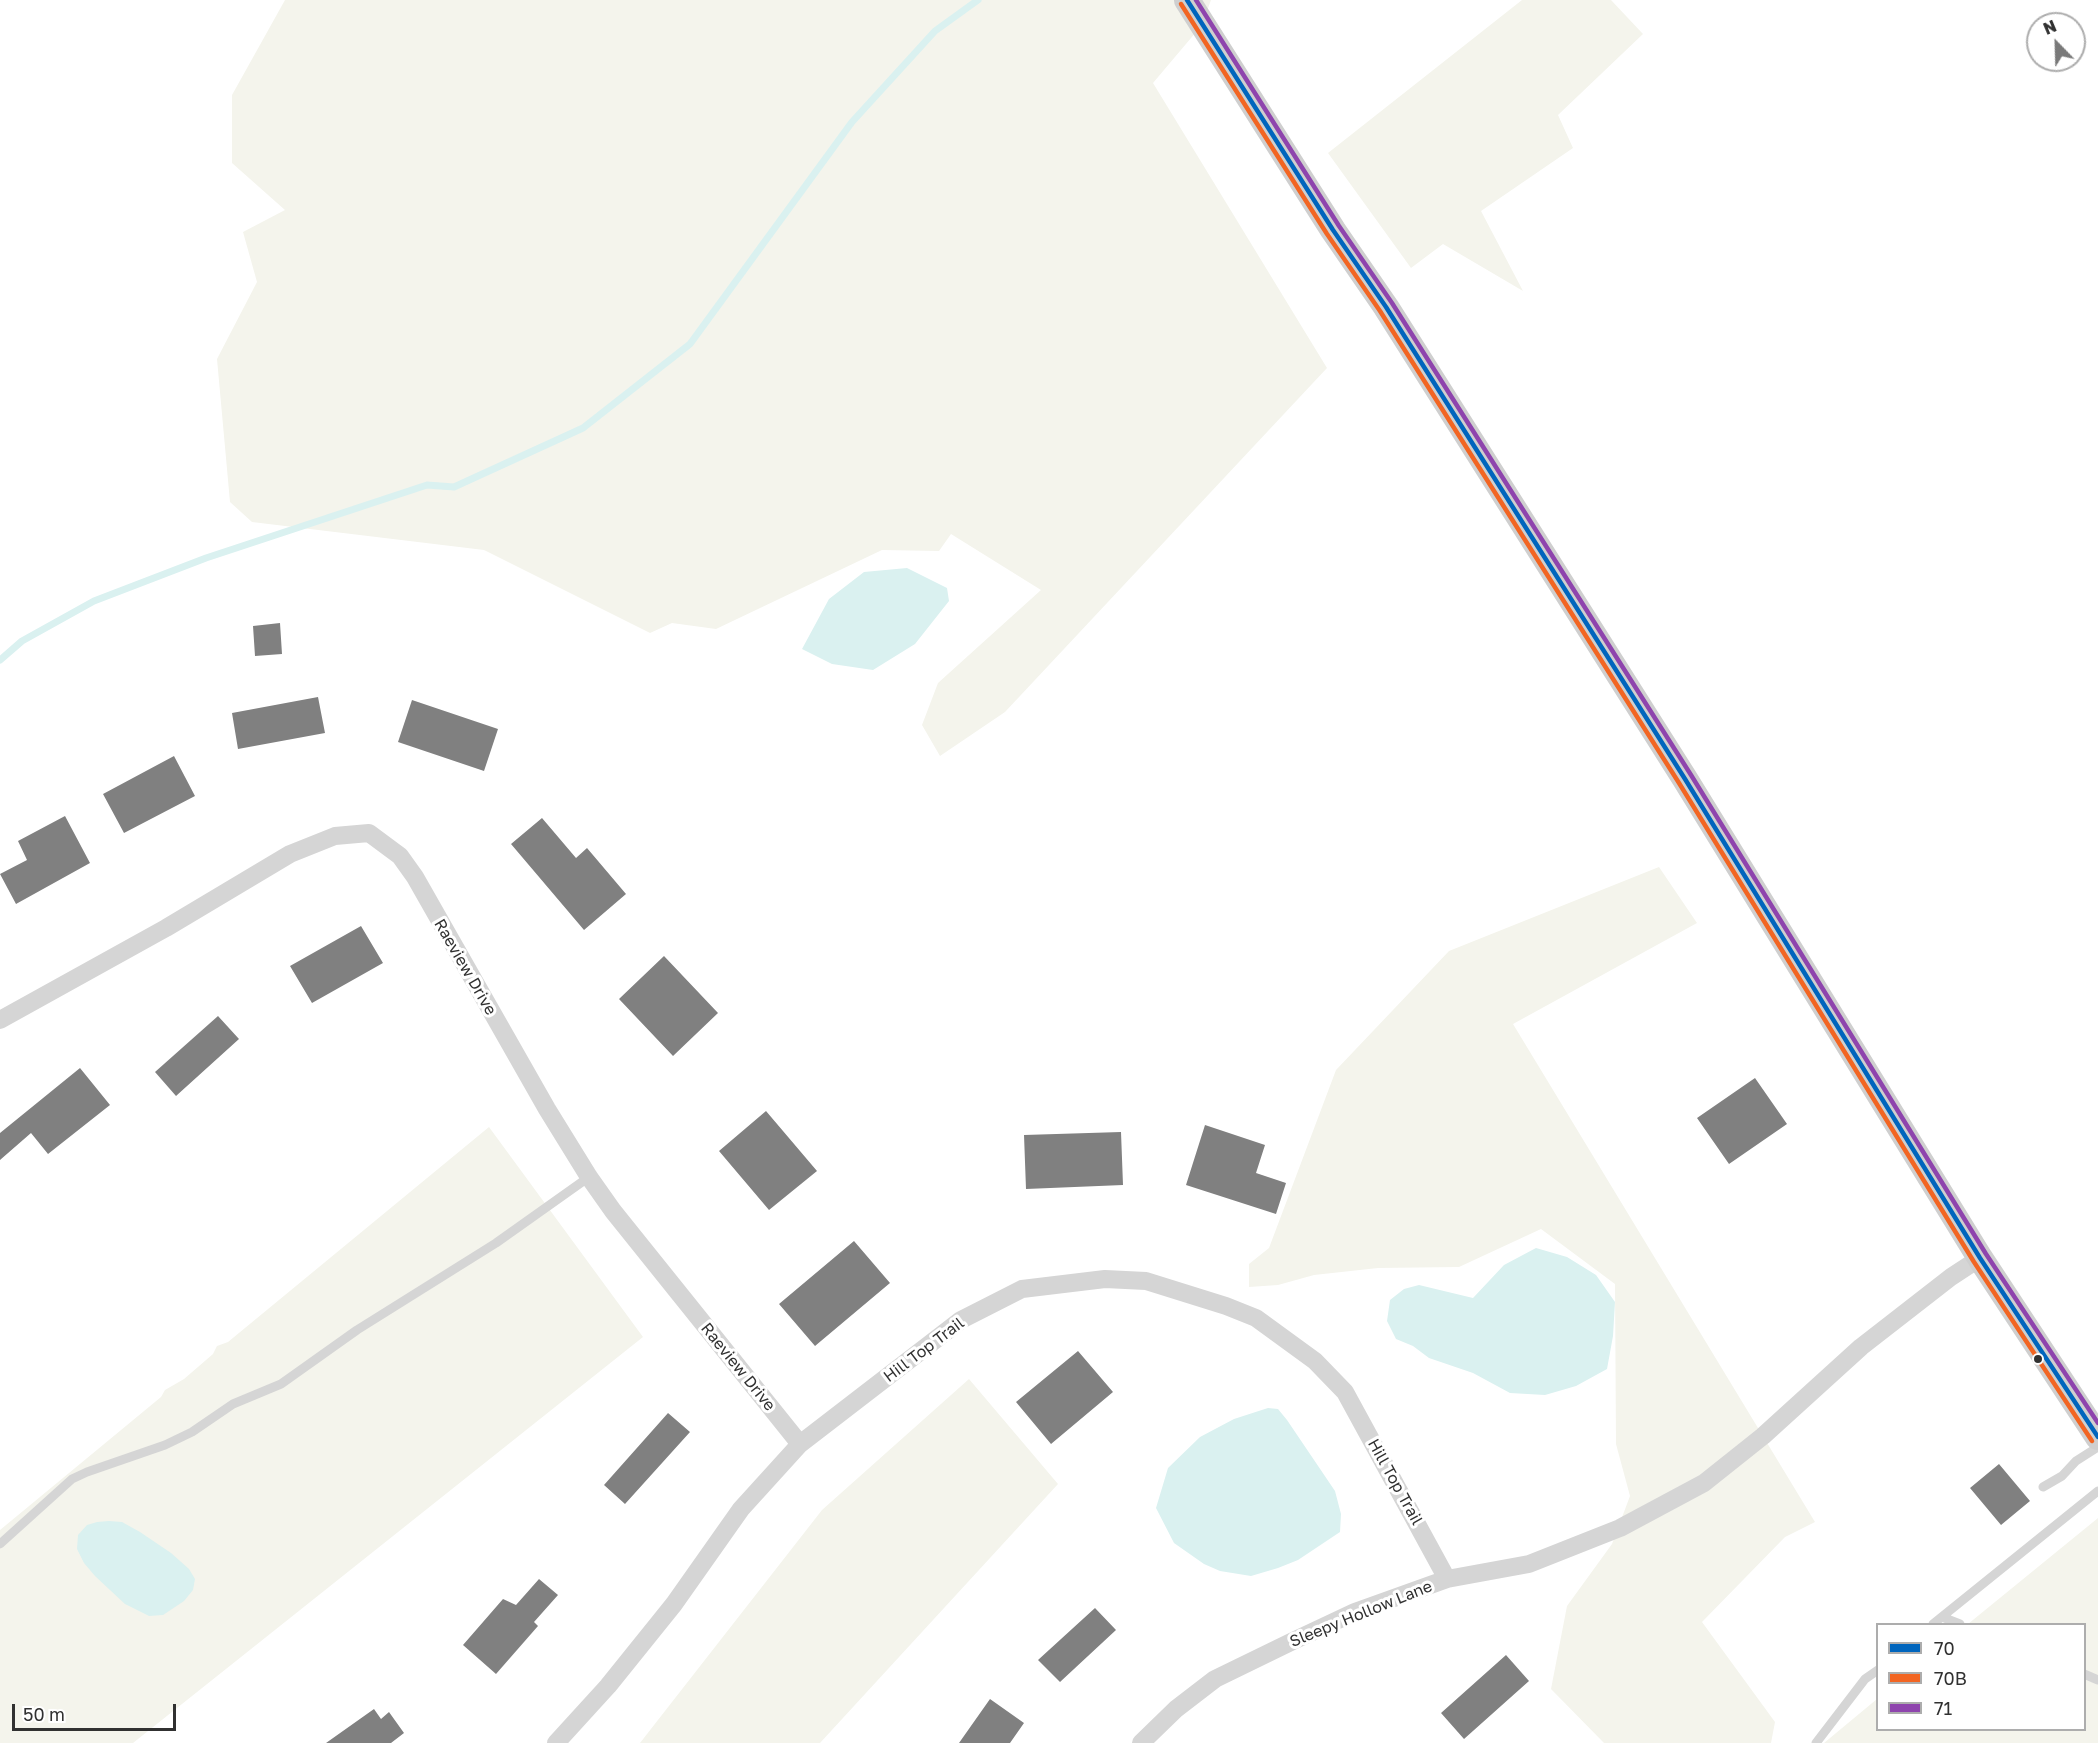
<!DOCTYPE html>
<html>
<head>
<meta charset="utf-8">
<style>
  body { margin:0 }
  #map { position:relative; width:2098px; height:1743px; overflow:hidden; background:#fff; font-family:"Golos Text",sans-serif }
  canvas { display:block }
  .legend { position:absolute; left:1876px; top:1623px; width:210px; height:108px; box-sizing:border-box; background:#fff; border:2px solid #adadad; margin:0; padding:8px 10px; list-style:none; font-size:18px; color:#313131 }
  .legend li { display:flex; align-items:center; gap:12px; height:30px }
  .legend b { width:30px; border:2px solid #adadad }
  .north { position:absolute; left:2026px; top:12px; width:60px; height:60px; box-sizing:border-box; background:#fff; border:2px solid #adadad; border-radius:50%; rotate:337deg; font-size:16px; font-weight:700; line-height:24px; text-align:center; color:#313131 }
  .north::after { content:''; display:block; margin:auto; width:21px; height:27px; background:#797979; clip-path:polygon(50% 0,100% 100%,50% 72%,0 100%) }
  .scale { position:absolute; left:12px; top:1704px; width:164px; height:27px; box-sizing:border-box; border:3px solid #313131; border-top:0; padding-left:8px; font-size:18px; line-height:21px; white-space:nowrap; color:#313131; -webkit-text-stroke:4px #fff; paint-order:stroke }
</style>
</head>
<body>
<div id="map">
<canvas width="2098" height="1743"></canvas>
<ul class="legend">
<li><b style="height:8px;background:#0065bd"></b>70</li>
<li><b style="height:8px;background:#f26522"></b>70B</li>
<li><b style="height:8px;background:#8e44ad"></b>71</li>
</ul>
<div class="north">N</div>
<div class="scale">50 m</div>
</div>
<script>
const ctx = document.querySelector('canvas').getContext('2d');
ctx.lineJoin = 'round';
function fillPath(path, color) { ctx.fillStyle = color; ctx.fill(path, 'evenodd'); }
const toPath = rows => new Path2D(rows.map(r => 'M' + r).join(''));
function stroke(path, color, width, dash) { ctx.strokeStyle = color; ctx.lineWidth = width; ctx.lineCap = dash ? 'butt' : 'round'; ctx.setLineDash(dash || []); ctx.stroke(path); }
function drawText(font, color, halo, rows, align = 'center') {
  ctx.font = font + ' "Golos Text",sans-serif'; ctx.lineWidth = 6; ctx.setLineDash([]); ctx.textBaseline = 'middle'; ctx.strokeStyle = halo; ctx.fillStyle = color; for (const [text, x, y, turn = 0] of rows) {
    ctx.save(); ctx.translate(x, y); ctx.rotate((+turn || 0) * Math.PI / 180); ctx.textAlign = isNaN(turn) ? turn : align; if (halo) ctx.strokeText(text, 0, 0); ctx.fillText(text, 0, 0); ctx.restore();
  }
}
fillPath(toPath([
  [285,0,1211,0,1202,25,1153,83,1327,368,1005,712,940,756,922,725,938,683,1041,590,951,534,939,551,882,550,716,629,672,623,650,633,484,550,252,522,230,502,217,359,257,282,243,232,285,210,232,163,232,95],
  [1522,0,1611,0,1643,34,1558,115,1573,148,1481,211,1523,291,1443,244,1411,268,1328,153],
  [1659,867,1697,923,1513,1024,1815,1522,1785,1537,1702,1622,1775,1722,1771,1743,1604,1743,1551,1689,1567,1606,1612,1544,1630,1496,1616,1444,1615,1284,1541,1229,1459,1267,1378,1268,1314,1275,1278,1285,1249,1287,1249,1264,1269,1248,1336,1070,1449,951],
  [489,1127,643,1337,133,1743,0,1743,0,1530,161,1397,165,1390,184,1379,213,1354,217,1346,228,1342],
  [969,1379,1058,1484,820,1743,640,1743,822,1510],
  [2098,1518,2098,1743,1824,1743,1877,1699,1878,1730,2084,1730,2084,1624,1968,1624]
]), '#f4f4ec');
fillPath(toPath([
  [907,568,947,588,949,601,915,644,873,670,832,664,802,649,829,599,864,572],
  [1536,1248,1567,1257,1596,1275,1615,1302,1613,1336,1607,1369,1576,1386,1545,1395,1510,1393,1473,1373,1429,1358,1413,1346,1396,1339,1387,1321,1390,1300,1404,1289,1419,1285,1473,1298,1504,1265],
  [1268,1408,1278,1409,1287,1420,1335,1491,1341,1514,1340,1532,1298,1560,1278,1568,1251,1576,1220,1571,1204,1564,1174,1543,1156,1508,1168,1468,1200,1437,1234,1419],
  [109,1521,122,1522,140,1532,171,1553,189,1569,195,1579,193,1590,184,1601,163,1615,149,1616,125,1604,95,1576,84,1563,77,1549,78,1535,87,1525,97,1522]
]), '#daf1f0');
stroke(toPath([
  [0,660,22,641,94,601,206,558,427,485,454,487,583,428,690,344,852,122,935,31,978,0]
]), '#daf1f0', 7);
fillPath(toPath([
  [280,623,282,654,255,656,253,626],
  [318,697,325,733,238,749,232,713],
  [412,700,498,729,484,771,398,742],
  [174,756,195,796,124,833,103,794],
  [65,816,90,863,16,904,0,874,27,860,18,841],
  [542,818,576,858,587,848,626,894,584,930,511,844],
  [361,926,383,963,312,1003,290,966],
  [664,956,718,1013,673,1056,619,999],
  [218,1016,239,1039,176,1096,155,1072],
  [80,1068,110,1105,48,1154,31,1133,0,1160,0,1133],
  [1755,1078,1787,1124,1729,1164,1697,1118],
  [766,1111,817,1171,769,1210,719,1151],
  [1205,1125,1265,1145,1256,1173,1286,1183,1276,1214,1186,1185],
  [1121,1132,1123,1185,1026,1189,1024,1135],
  [854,1241,890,1283,815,1346,779,1304],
  [1078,1351,1113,1392,1051,1444,1016,1402],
  [668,1413,690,1432,625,1504,604,1485],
  [1999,1464,2030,1501,2001,1525,1970,1488],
  [539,1579,558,1595,534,1622,538,1626,496,1674,463,1645,503,1599,516,1605],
  [1095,1608,1116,1630,1060,1682,1038,1660],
  [1506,1655,1529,1681,1464,1739,1441,1713],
  [990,1699,1024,1723,1010,1743,959,1743],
  [374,1709,381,1719,389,1712,404,1733,391,1743,326,1743]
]), '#808080');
stroke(toPath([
  [2043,1487,2062,1476,2076,1461,2098,1447],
  [0,1544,72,1479,87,1472,165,1445,192,1432,233,1404,281,1384,357,1330,496,1243,589,1177],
  [1942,1617,1960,1624],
  [1933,1624,2098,1491],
  [2084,1674,2098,1680],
  [1816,1743,1865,1679,1878,1670]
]), '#d5d5d5', 9);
stroke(toPath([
  [0,1020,166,928,290,854,335,836,369,833,400,856,415,877,547,1109,589,1177,613,1211,800,1444],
  [556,1743,608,1686,674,1604,741,1509,800,1444,961,1320,1022,1289,1105,1279,1146,1281,1226,1306,1256,1318,1315,1361,1345,1392,1447,1579],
  [1141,1743,1176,1709,1215,1679,1293,1641,1355,1612,1447,1579,1529,1564,1620,1528,1704,1483,1763,1436,1861,1347,1951,1277,1980,1258]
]), '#d5d5d5', 18);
stroke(toPath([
  [1187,0,1333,230,1386,307,1685,779,1980,1258,2098,1437]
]), '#cfcfcf', 26);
stroke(toPath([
  [1187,0,1333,230,1386,307,1685,779,1980,1258,2098,1437]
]), '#0065bd', 4.5);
stroke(toPath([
  [1181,4,1327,234,1380,311,1679,783,1974,1262,2092,1441]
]), '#f26522', 4.5);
stroke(toPath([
  [1196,0,1339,226,1392,303,1691,775,1986,1254,2098,1423]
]), '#8e44ad', 4.5);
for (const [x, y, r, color] of [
  [2038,1359,5,"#313131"]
]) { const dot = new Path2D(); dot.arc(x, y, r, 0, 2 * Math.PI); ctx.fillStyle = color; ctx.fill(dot); stroke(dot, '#fff', 2); }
drawText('16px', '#313131', '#fff', [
  ["Raeview Drive",465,967,60],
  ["Hill Top Trail",924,1350,-37],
  ["Raeview Drive",738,1367,51],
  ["Hill Top Trail",1395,1482,61],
  ["Sleepy Hollow Lane",1361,1614,-22]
]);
</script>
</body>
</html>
